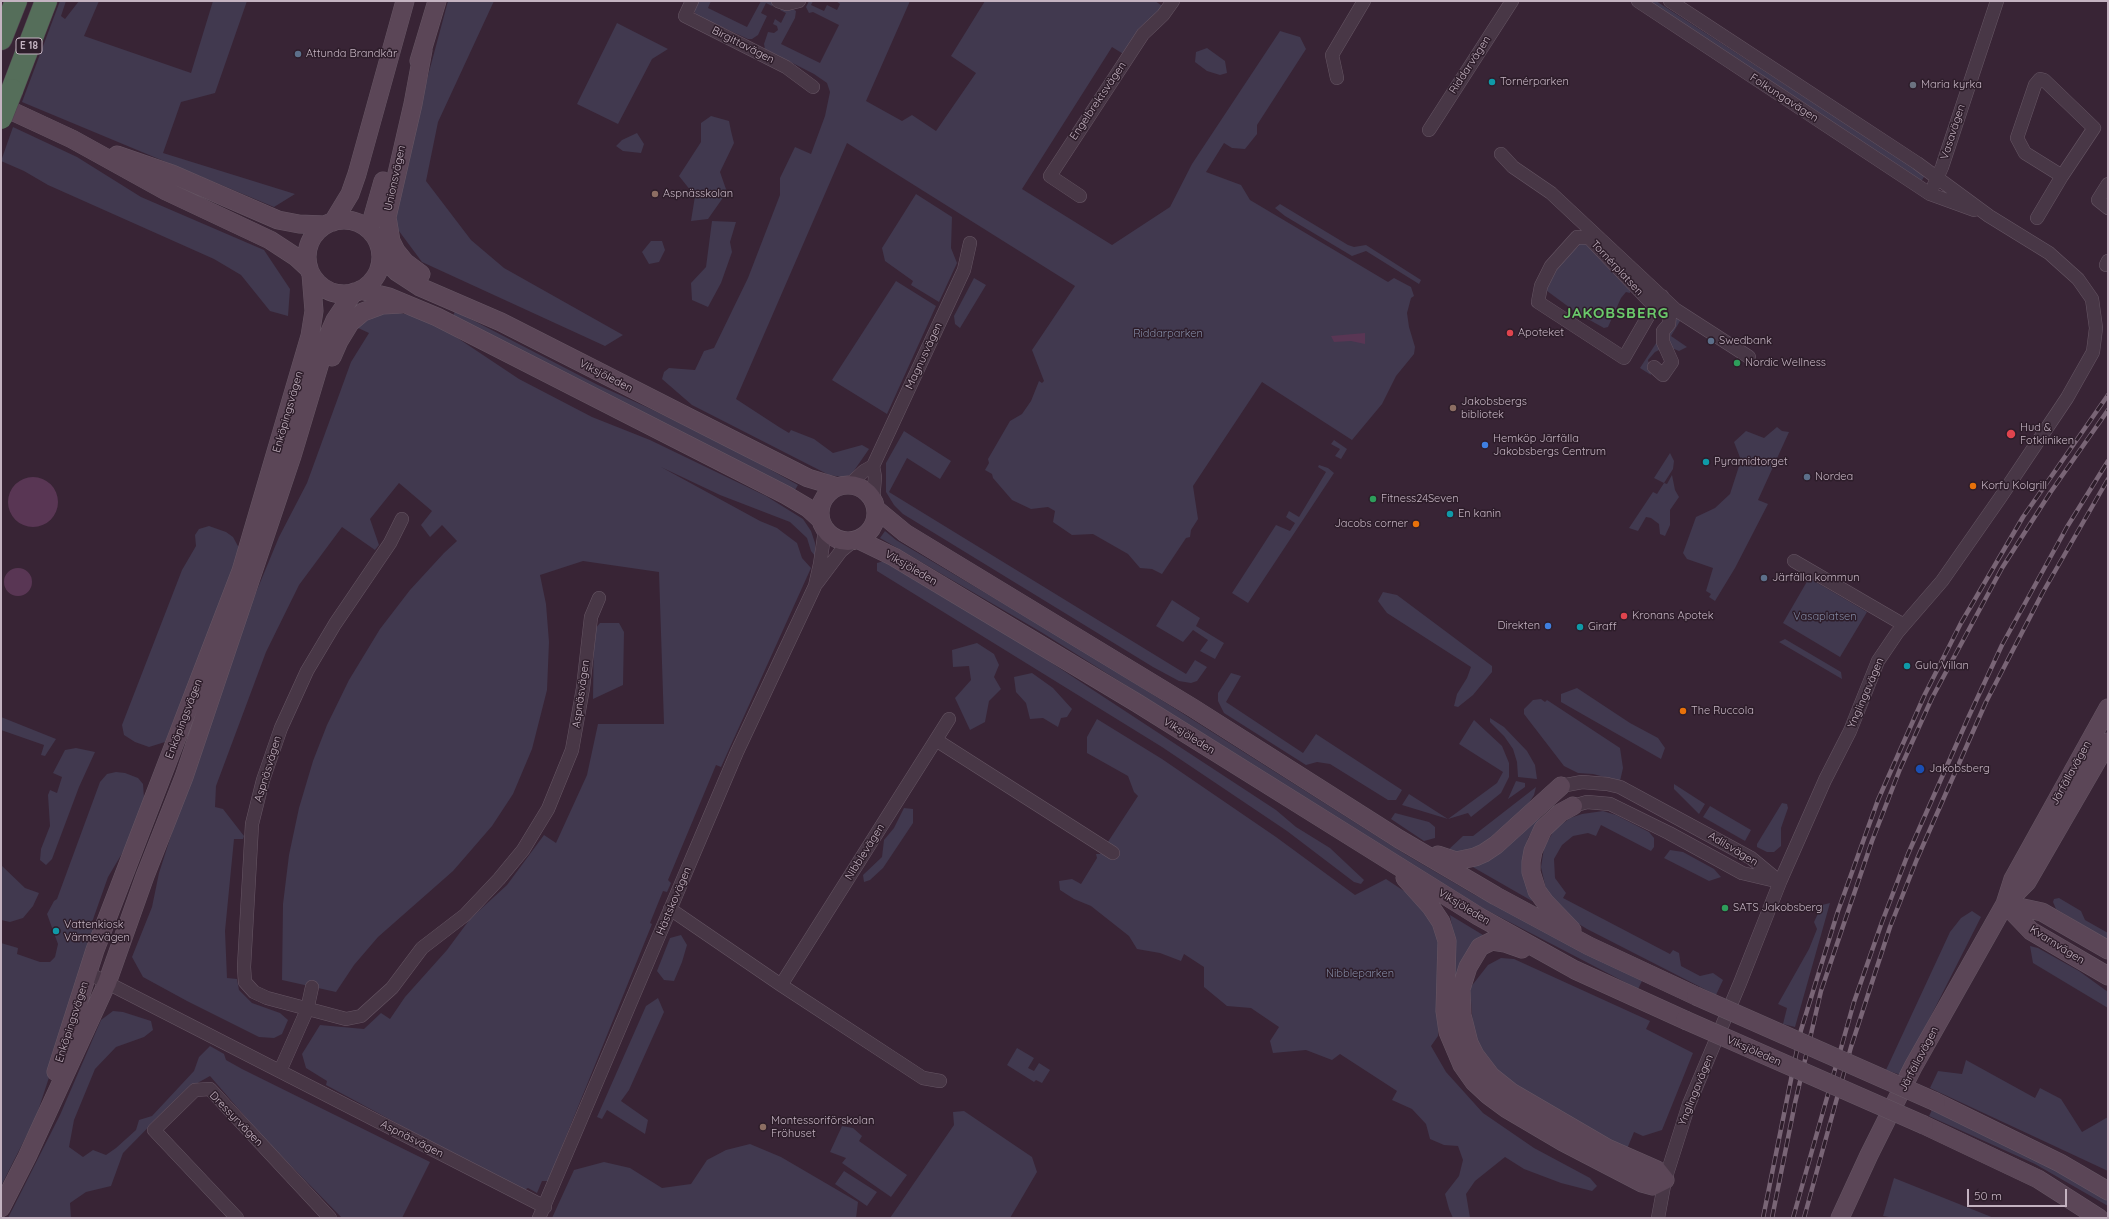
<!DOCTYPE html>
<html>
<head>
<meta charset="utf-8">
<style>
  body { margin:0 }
  #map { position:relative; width:2109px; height:1219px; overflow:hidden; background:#382435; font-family:Quicksand,sans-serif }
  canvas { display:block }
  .frame { position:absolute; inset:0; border:2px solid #c4b3c1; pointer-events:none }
  .scale { position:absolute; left:1967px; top:1189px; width:100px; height:18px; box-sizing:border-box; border:2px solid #c4b3c1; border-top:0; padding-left:5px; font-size:12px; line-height:14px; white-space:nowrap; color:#c4b3c1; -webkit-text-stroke:3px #2d1d2a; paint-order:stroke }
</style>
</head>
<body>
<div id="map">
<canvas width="2109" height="1219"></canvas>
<div class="frame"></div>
<div class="scale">50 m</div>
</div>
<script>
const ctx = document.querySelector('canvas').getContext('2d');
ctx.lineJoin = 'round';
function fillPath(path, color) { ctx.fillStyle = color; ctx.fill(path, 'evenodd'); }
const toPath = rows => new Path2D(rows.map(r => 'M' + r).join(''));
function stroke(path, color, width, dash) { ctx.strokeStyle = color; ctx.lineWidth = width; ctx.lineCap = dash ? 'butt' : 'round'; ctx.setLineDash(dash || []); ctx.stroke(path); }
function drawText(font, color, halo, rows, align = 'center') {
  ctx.font = font + ' Quicksand,sans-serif'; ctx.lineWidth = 3; ctx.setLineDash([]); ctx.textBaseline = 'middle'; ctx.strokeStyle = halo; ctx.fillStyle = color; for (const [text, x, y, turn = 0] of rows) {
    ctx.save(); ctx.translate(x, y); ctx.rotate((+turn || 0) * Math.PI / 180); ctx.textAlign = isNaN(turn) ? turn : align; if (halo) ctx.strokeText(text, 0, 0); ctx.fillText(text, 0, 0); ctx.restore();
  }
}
fillPath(toPath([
  [60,1,66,1,61,16,65,19,79,1,99,1,84,36,191,73,213,1,247,1,215,93,181,102,163,153,295,194,274,207,22,102],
  [448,1,494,1,438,122,426,181,471,240,504,268,623,335,605,346,422,262,396,227,399,184],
  [698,1,711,1,708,8,747,27,761,1,773,1,774,3,772,6,766,3,761,13,767,16,758,35,752,39,748,39,700,17,695,13,695,8],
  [809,1,813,1,811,5,824,11,827,5,837,10,840,4,836,1,910,1,866,101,902,121,912,115,936,131,976,73,951,56,985,1,1155,1,1161,5,1167,18,1125,55,1112,47,1022,189,1112,245,1170,207,1192,164,1280,31,1300,37,1306,49,1257,125,1257,134,1245,149,1232,148,1224,143,1206,172,1241,185,1250,200,1388,282,1394,278,1411,287,1414,296,1411,298,1407,313,1409,327,1415,347,1414,354,1396,376,1382,404,1352,440,1262,382,1193,486,1198,519,1191,530,1190,537,1186,538,1162,574,1152,569,1140,568,1128,554,1093,534,1072,535,1053,522,1055,511,1048,507,1031,509,1012,500,993,478,992,474,985,470,989,463,988,459,1010,421,1022,414,1031,401,1039,381,1042,383,1044,381,1032,350,1075,286,847,143,736,399,779,427,789,433,791,430,814,439,833,453,862,445,869,449,851,475,842,477,829,475,692,405,662,379,664,372,669,368,695,370,704,351,714,348,748,278,780,195,780,178,795,147,811,154,825,116,830,92,827,83,814,74,765,49,764,44,768,32,774,33,778,30,777,26,773,24,775,19,781,23,786,13,780,10,782,7,788,6,796,11,795,18,781,44,820,63,839,25,813,12,809,13,806,7],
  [1643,1,1656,1,1925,175,1921,182],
  [617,23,668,49,652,59,618,124,577,104],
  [1207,48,1225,61,1227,73,1220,75,1207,71,1195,62,1196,52],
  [711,116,729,121,731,131,734,143,720,172,727,192,708,219,691,221,695,196,679,176,701,142,701,123],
  [13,127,77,157,141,197,264,250,290,289,288,316,270,311,241,275,214,259,48,185,24,171,1,161],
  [637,133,644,144,641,153,623,151,616,146,622,140],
  [916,194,952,217,951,248,957,263,939,302,911,285,913,281,885,261,882,248],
  [1280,204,1348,245,1354,247,1366,245,1421,280,1419,284,1366,251,1352,256,1285,216,1275,208],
  [712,221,736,222,730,242,732,252,721,283,708,307,692,300,691,283,706,267],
  [651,241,662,241,665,250,659,262,649,264,642,252],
  [1580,242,1585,243,1631,288,1630,293,1626,292,1621,298,1608,327,1604,328,1577,313,1543,288,1570,250,1578,247],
  [974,278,986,285,960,328,955,324,954,316],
  [896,281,936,306,887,414,832,380],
  [455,311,598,385,653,410,744,455,798,485,795,490,453,316],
  [379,313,398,313,411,315,435,325,456,337,519,379,592,417,650,440,766,496,803,519,811,531,815,543,815,556,811,551,807,538,790,522,720,495,661,467,760,521,777,528,797,543,802,558,811,568,721,767,716,765,668,880,671,883,667,892,663,891,650,923,652,924,548,1181,542,1181,537,1193,528,1188,522,1191,326,1085,327,1081,306,1068,302,1054,320,1025,364,1029,381,1013,390,1019,405,997,447,950,470,919,507,885,544,835,556,843,587,775,598,724,664,724,659,572,583,561,540,575,546,604,549,642,547,690,532,749,513,794,492,826,453,871,378,937,354,965,336,992,282,980,283,904,289,855,299,808,313,761,327,725,349,680,380,629,410,590,444,553,457,541,442,525,430,537,421,525,432,511,399,483,370,519,379,545,375,550,342,527,299,585,266,652,216,786,215,807,223,809,244,836,243,839,234,839,225,931,227,978,237,979,239,990,252,1003,280,1013,288,1020,282,1034,274,1038,259,1037,187,1001,143,977,132,957,152,907,159,873,225,667,279,537,307,483,351,362,369,333,356,327],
  [1677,318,1680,321,1671,336,1687,347,1679,351,1667,346,1655,352,1648,360,1651,375,1640,368,1662,334,1673,325],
  [1777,427,1782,431,1789,432,1758,500,1768,504,1735,568,1715,601,1709,597,1711,594,1706,591,1713,568,1687,559,1683,553,1696,517,1715,508,1730,494,1741,460,1734,442,1746,431,1764,438],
  [904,431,951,461,940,479,907,458,889,492,1186,674,1195,660,1207,667,1197,681,1191,683,1179,681,1153,667,903,514,894,505,886,492,886,463],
  [1334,440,1347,449,1341,459,1335,456,1340,449,1331,444],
  [1670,453,1674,461,1673,469,1664,483,1667,484,1672,475,1675,490,1679,497,1670,510,1670,525,1665,536,1660,534,1659,524,1651,518,1646,517,1638,531,1629,528,1653,492,1657,494,1664,483,1654,478],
  [1319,465,1328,468,1334,473,1248,603,1232,593,1276,525,1290,531,1295,523,1286,517,1289,511,1299,517,1326,472,1318,467],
  [209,526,226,532,233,537,239,548,229,584,165,742,149,747,135,742,124,735,122,725,182,570,196,546,195,535,199,529],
  [885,531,896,540,1084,651,1405,854,1475,895,1642,981,1638,989,1471,902,1041,632,880,538],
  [884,561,1032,650,1276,810,1296,827,1330,848,1364,880,1361,884,1354,882,1287,831,1162,747,877,571,877,563],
  [1809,578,1867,612,1840,657,1783,623],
  [1383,592,1397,595,1492,666,1492,672,1473,695,1458,707,1454,706,1457,694,1467,678,1471,667,1387,613,1378,601],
  [1172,600,1200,618,1196,626,1224,643,1215,659,1200,651,1208,640,1193,630,1183,642,1156,626],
  [600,623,619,623,624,632,623,685,593,699,594,630],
  [1785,639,1841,672,1842,679,1779,642],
  [977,643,994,654,999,665,994,677,1001,689,989,701,985,722,970,730,955,698,971,680,969,666,953,667,952,650],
  [1032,673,1053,688,1072,709,1067,717,1061,718,1058,727,1043,718,1030,719,1026,703,1016,692,1014,677],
  [1231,673,1241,676,1226,702,1303,753,1316,734,1402,790,1396,800,1388,800,1330,764,1317,762,1306,765,1224,713,1218,701,1218,693],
  [1577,688,1630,723,1658,738,1665,748,1661,759,1561,702,1561,694],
  [1541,699,1545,702,1547,700,1620,748,1623,768,1620,781,1593,774,1578,773,1564,766,1524,714,1524,709,1533,700],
  [1,717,56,739,45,756,41,755,44,745,1,730],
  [1490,718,1504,727,1527,751,1535,765,1537,779,1518,777,1517,762,1513,749,1504,736,1490,722],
  [1097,719,1162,759,1276,837,1355,895,1386,879,1413,897,1428,914,1437,934,1440,956,1438,1036,1431,1046,1446,1072,1483,1113,1534,1148,1590,1178,1597,1186,1592,1191,1561,1183,1524,1169,1505,1157,1475,1181,1466,1194,1470,1218,1453,1218,1449,1209,1445,1194,1459,1176,1463,1160,1458,1146,1444,1145,1430,1139,1426,1124,1412,1109,1392,1100,1397,1091,1340,1054,1332,1060,1306,1050,1273,1053,1270,1041,1279,1027,1251,1008,1227,1006,1204,987,1204,967,1184,954,1181,961,1160,953,1137,949,1129,936,1091,906,1074,899,1060,890,1059,881,1072,879,1081,884,1097,858,1096,854,1100,854,1138,796,1134,792,1128,776,1087,753,1087,737],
  [1474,720,1502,746,1509,763,1509,777,1501,793,1471,817,1468,813,1448,819,1402,805,1409,794,1448,819,1497,783,1503,772,1459,744],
  [76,748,95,752,79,787,52,859,46,865,40,860,41,849,50,826,48,795,50,790,57,793,62,777,53,773,65,750],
  [116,772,125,773,138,778,143,784,144,798,130,840,108,877,91,925,97,932,36,1117,1,1186,1,943,18,948,17,954,40,962,50,962,55,957,58,944,47,914,54,901,57,899,100,782,107,774],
  [1516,781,1525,783,1525,787,1508,799],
  [1674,784,1705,804,1699,814,1674,789],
  [1536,787,1534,795,1525,809,1487,845,1459,854,1446,852,1463,836,1473,836],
  [1782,803,1787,804,1788,808,1781,828,1781,846,1774,852,1767,852,1757,847,1757,844],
  [1710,806,1751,830,1745,841,1703,817],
  [904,808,913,809,913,823,883,868,870,880,864,882,863,875,882,857,884,840,894,828],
  [1546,808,1528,838,1524,857,1532,901,1471,866],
  [1603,811,1616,815,1649,832,1654,838,1654,847,1651,851,1601,825,1596,836,1588,833,1573,836,1562,845,1554,859,1555,878,1566,893,1563,898,1670,954,1673,950,1679,953,1681,966,1700,976,1713,973,1723,980,1716,995,1587,929,1577,923,1547,894,1541,867,1544,848,1554,830,1570,818,1582,814],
  [1395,813,1429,822,1435,827,1435,838,1424,841,1391,819],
  [1670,850,1683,852,1714,869,1721,877,1709,881,1664,858],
  [1,865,25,888,39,893,33,906,23,918,10,922,1,920],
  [2059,898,2081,911,2085,920,2108,933,2108,940,2056,909,2053,902,2054,899],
  [1830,903,1795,1027,1783,1024,1787,1008,1778,1004,1809,949,1817,929,1814,922,1822,905],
  [1972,911,1981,917,1901,1075,1886,1070,1950,932,1961,918],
  [1450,915,1483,935,1470,947,1456,1023,1535,1120,1453,1031,1453,932],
  [681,935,687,945,682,962,674,981,664,980,657,971,670,938],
  [2030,946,2038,948,2079,971,2108,992,2108,1008,2033,963],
  [1501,958,1514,959,1650,1021,1646,1029,1693,1053,1662,1130,1643,1136,1634,1132,1627,1149,1534,1099,1492,1070,1474,1039,1470,988,1488,965],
  [658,998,664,1012,629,1090,621,1101,648,1120,645,1134,607,1110,602,1119,597,1117,646,1006],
  [113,1011,123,1012,151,1021,153,1030,144,1037,116,1047,95,1069,74,1120,69,1147,83,1157,93,1150,106,1155,116,1148,136,1130,139,1120,152,1116,194,1071,199,1057,210,1046,224,1054,226,1060,242,1069,430,1162,402,1218,342,1218,261,1135,210,1076,185,1090,123,1153,111,1186,86,1192,70,1203,71,1218,8,1218,60,1115,101,1020],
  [1017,1048,1034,1058,1028,1068,1034,1071,1039,1063,1050,1070,1042,1083,1036,1080,1034,1082,1007,1065],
  [1966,1060,2035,1098,2040,1088,2061,1099,2082,1132,2108,1117,2108,1171,1930,1088,1938,1071,1962,1074],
  [1932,1110,2046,1165,2108,1201,2108,1206,2035,1164,1929,1116],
  [964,1111,1032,1157,1037,1172,1010,1218,890,1218,954,1125,953,1112],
  [842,1126,853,1128,862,1136,859,1141,907,1175,891,1197,842,1163,846,1158,830,1152],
  [750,1144,781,1157,858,1202,856,1218,552,1218,574,1170,604,1162,630,1168,662,1188,691,1184,707,1160,726,1150],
  [844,1171,877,1192,867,1206,835,1184],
  [1894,1178,1994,1218,1895,1218,1883,1216]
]), '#41394f');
fillPath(toPath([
  [1365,333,1365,344,1351,341,1334,342,1331,336],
  '8 502a25 25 0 1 1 50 0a25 25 0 1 1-50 0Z',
  '4 582a14 14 0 1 1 28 0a14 14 0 1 1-28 0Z'
]), '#593654');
const street = toPath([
  [692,1,685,16,786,67,813,87],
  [778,1,787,4,799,1],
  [1638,1,1930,194,1974,210],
  [1337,78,1332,55,1364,1],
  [1429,130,1512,1],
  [1501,154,1513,167,1551,193,1676,310,1749,357],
  [2108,184,2098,200,2108,208],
  [1934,185,1942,167,1997,1],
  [1080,196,1050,176,1143,34,1163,15,1173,1],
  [2037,218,2062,176,2025,153,2017,138,2035,85,2040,79,2044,80,2094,128,2062,176],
  [2106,265,2108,261],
  [1654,367,1663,375,1672,362,1663,342,1663,331,1669,324,1670,311,1663,307,1654,306,1589,238,1577,237,1551,266,1541,286,1538,302,1624,358,1654,306,1662,296],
  [873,466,875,477,873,501],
  [849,485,864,471,873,466,964,270,970,243],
  [402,519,390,543,335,624,307,671,281,728,263,780,252,824,244,967,245,982,254,992,267,998,346,1019,361,1016,392,988,422,948,465,915,499,879,523,850,548,809,572,750,583,688,591,617,599,598],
  [1794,561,1904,625],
  [817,583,841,551,852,542],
  [936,740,1113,853],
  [1561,786,1582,782,1607,784,1620,787,1751,858,1780,882],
  [1573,806,1587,802,1610,804,1669,833,1742,873,1776,881],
  [670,909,781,985,923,1078,940,1081],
  [88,973,545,1207],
  [781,985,949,719],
  [280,1071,307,1010,312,987],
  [237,1218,154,1130,195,1090,210,1089,330,1218],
  [539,1218,737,752,815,586,820,564,825,530],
  [1658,1218,1665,1180,1689,1104,1740,983,1780,882,1825,780,1850,731,1878,661,1897,633,1942,581,2000,498,2067,398,2093,352,2096,328,2092,299,2078,279,2049,253,1989,216,1917,163,1670,1]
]);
const secondary = toPath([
  [419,61,437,1],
  [1,106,72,139,166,191,270,240,296,257,309,269],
  [117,155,172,174,278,220,299,224,325,225],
  '307 257a37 37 0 1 1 74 0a37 37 0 1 1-74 0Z',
  [333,222,350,194,357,174,405,1],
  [369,230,383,181],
  [381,256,397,272,420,287,501,322,808,478,838,487],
  [421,274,405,262,396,251,391,241,387,217,413,104,423,50],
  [360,290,389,297,437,317,786,495,808,508,820,519],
  [332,357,339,341,350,323,363,312,382,305,402,304],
  '820 513a28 28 0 1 1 56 0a28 28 0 1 1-56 0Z',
  [876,509,905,533,1193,708,1399,839,1496,896,1589,946,1696,996],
  [859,540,894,557,1137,703,1478,916,1575,970,1685,1020],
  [1438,855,1456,861,1475,857,1484,853,1496,845,1561,786],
  [1405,878,1431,907,1441,922,1447,941,1445,1011,1448,1032,1462,1065,1474,1082,1488,1095,1507,1109,1563,1142,1642,1183,1653,1186,1665,1180,1657,1170,1607,1148,1511,1092,1491,1076,1475,1055,1469,1043,1462,1015,1461,989,1468,967,1480,947,1492,941,1505,943,1522,949],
  [2007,902,2027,882,2108,742],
  [2005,904,2031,931,2108,976],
  [2005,904,2042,912,2108,950],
  [1572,930,1545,902,1537,891,1531,872,1531,862,1533,851,1543,829,1560,813,1573,806],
  [56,1072,95,950,241,571,310,336,314,311,311,274],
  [1936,1102,2060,1163,2108,1191],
  [1924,1125,2038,1179,2099,1218],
  [1,1208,27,1157,107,983,145,876,184,777,292,456,328,336,335,320,354,292],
  [1840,1218,1869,1155,1913,1067,2005,904,2013,879,2108,708]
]);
const highway = toPath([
  [1,39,16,1],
  [12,90,46,1]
]);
stroke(street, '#665664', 14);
stroke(secondary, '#665664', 19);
stroke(highway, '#50404e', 23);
stroke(street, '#483746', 13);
stroke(secondary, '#5b4657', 18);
stroke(highway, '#556e5a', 22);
const rail = toPath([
  [1763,1218,1801,1030,1838,911,1878,800,1925,694,1961,623,2023,517,2108,395],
  [1772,1218,1795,1103,1821,991,1872,841,1900,769,1932,698,2002,568,2050,493,2108,410],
  [1793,1218,1854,1002,1882,922,1908,854,1969,716,2002,645,2067,527,2108,461],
  [1804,1218,1851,1047,1890,927,1917,859,1986,702,2043,592,2108,479]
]);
stroke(rail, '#796576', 4.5);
stroke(rail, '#2d1d2a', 3, [9]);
const secondaryBridge = toPath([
  [1696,996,1936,1102],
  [1685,1020,1924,1125]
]);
const highwayBridge = toPath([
  [1,118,12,90]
]);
stroke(secondaryBridge, '#665664', 19, []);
stroke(highwayBridge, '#50404e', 23, []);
stroke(secondaryBridge, '#5b4657', 18);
stroke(highwayBridge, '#556e5a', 22);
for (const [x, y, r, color] of [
  [298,54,4,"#5c6f8a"],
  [1492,82,4,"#0f9aa8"],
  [1913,85,4,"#6b7280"],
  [655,194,4,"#8d6e63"],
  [1510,333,4,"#e0444e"],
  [1711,341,4,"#5c6f8a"],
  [1737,363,4,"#2e9e5b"],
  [1453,408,4,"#8d6e63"],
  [2011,434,5,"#e0444e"],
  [1485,445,4,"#3f7fe0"],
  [1706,462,4,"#0f9aa8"],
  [1807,477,4,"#5c6f8a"],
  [1973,486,4,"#e8710a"],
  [1373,499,4,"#2e9e5b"],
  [1450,514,4,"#0f9aa8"],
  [1416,524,4,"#e8710a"],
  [1764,578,4,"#5c6f8a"],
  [1624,616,4,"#e0444e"],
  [1548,626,4,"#3f7fe0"],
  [1580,627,4,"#0f9aa8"],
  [1907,666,4,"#0f9aa8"],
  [1683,711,4,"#e8710a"],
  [1920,769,5,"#1a4fb4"],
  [1725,908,4,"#2e9e5b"],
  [56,931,4,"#0f9aa8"],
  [763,1127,4,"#8d6e63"]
]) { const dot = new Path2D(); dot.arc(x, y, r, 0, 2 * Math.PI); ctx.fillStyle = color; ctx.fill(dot); stroke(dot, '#2d1d2a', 1.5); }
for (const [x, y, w] of [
  [29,46,26]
]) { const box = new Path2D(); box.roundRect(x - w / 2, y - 8, w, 16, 3); ctx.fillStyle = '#2d1d2a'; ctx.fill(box); stroke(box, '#c4b3c1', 1); }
drawText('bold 10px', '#c4b3c1', null, [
  ["E 18",29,46]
]);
drawText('11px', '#c4b3c1', '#2d1d2a', [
  ["Birgittavägen",743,45,27],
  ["Riddarvägen",1470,65,-57],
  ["Folkungavägen",1784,98,33],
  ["Engelbrektsvägen",1098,101,-56],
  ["Vasavägen",1953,132,-72],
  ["Unionsvägen",395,178,-78],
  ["Tornérplatsen",1617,268,47],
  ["Magnusvägen",924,356,-65],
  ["Viksjöleden",606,376,27],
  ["Enköpingsvägen",288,412,-74],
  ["Viksjöleden",911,568,30],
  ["Ynglingavägen",1866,693,-67],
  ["Aspnäsvägen",581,694,-82],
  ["Enköpingsvägen",184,719,-69],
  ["Viksjöleden",1189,736,32],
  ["Aspnäsvägen",268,769,-73],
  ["Järfällavägen",2071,773,-61],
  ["Adilsvägen",1733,849,31],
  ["Nibblevägen",865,852,-58],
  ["Hästskovägen",674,901,-67],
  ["Viksjöleden",1464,907,31],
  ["Kvarnvägen",2057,945,32],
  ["Enköpingsvägen",72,1022,-72],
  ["Viksjöleden",1754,1051,24],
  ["Järfällavägen",1919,1059,-62],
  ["Ynglingavägen",1696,1090,-68],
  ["Dressyrvägen",236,1119,46],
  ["Aspnäsvägen",412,1139,27]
]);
drawText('11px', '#c4b3c1', '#2d1d2a', [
  ["Attunda Brandkår",306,54],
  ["Tornérparken",1500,82],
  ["Maria kyrka",1921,85],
  ["Aspnässkolan",663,194],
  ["Apoteket",1518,333],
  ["Swedbank",1719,341],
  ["Nordic Wellness",1745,363],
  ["Jakobsbergs",1461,402],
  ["bibliotek",1461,415],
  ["Hud &",2020,428],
  ["Fotkliniken",2020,441],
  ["Hemköp Järfälla",1493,439],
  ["Jakobsbergs Centrum",1493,452],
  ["Pyramidtorget",1714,462],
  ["Nordea",1815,477],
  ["Korfu Kolgrill",1981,486],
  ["Fitness24Seven",1381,499],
  ["En kanin",1458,514],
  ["Jacobs corner",1408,524,"right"],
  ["Järfälla kommun",1772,578],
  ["Kronans Apotek",1632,616],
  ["Direkten",1540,626,"right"],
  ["Giraff",1588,627],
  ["Gula Villan",1915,666],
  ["The Ruccola",1691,711],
  ["Jakobsberg",1929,769],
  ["SATS Jakobsberg",1733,908],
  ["Vattenkiosk",64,925],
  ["Värmevägen",64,938],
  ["Montessoriförskolan",771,1121],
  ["Fröhuset",771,1134]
], 'left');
drawText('11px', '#8289a3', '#2d1d2a', [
  ["Riddarparken",1168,334],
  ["Vasaplatsen",1825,617],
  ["Nibbleparken",1360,974]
]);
ctx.letterSpacing = '1px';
drawText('bold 15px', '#6ac86a', '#2d1d2a', [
  ["JAKOBSBERG",1616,313]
]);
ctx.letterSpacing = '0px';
</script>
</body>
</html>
